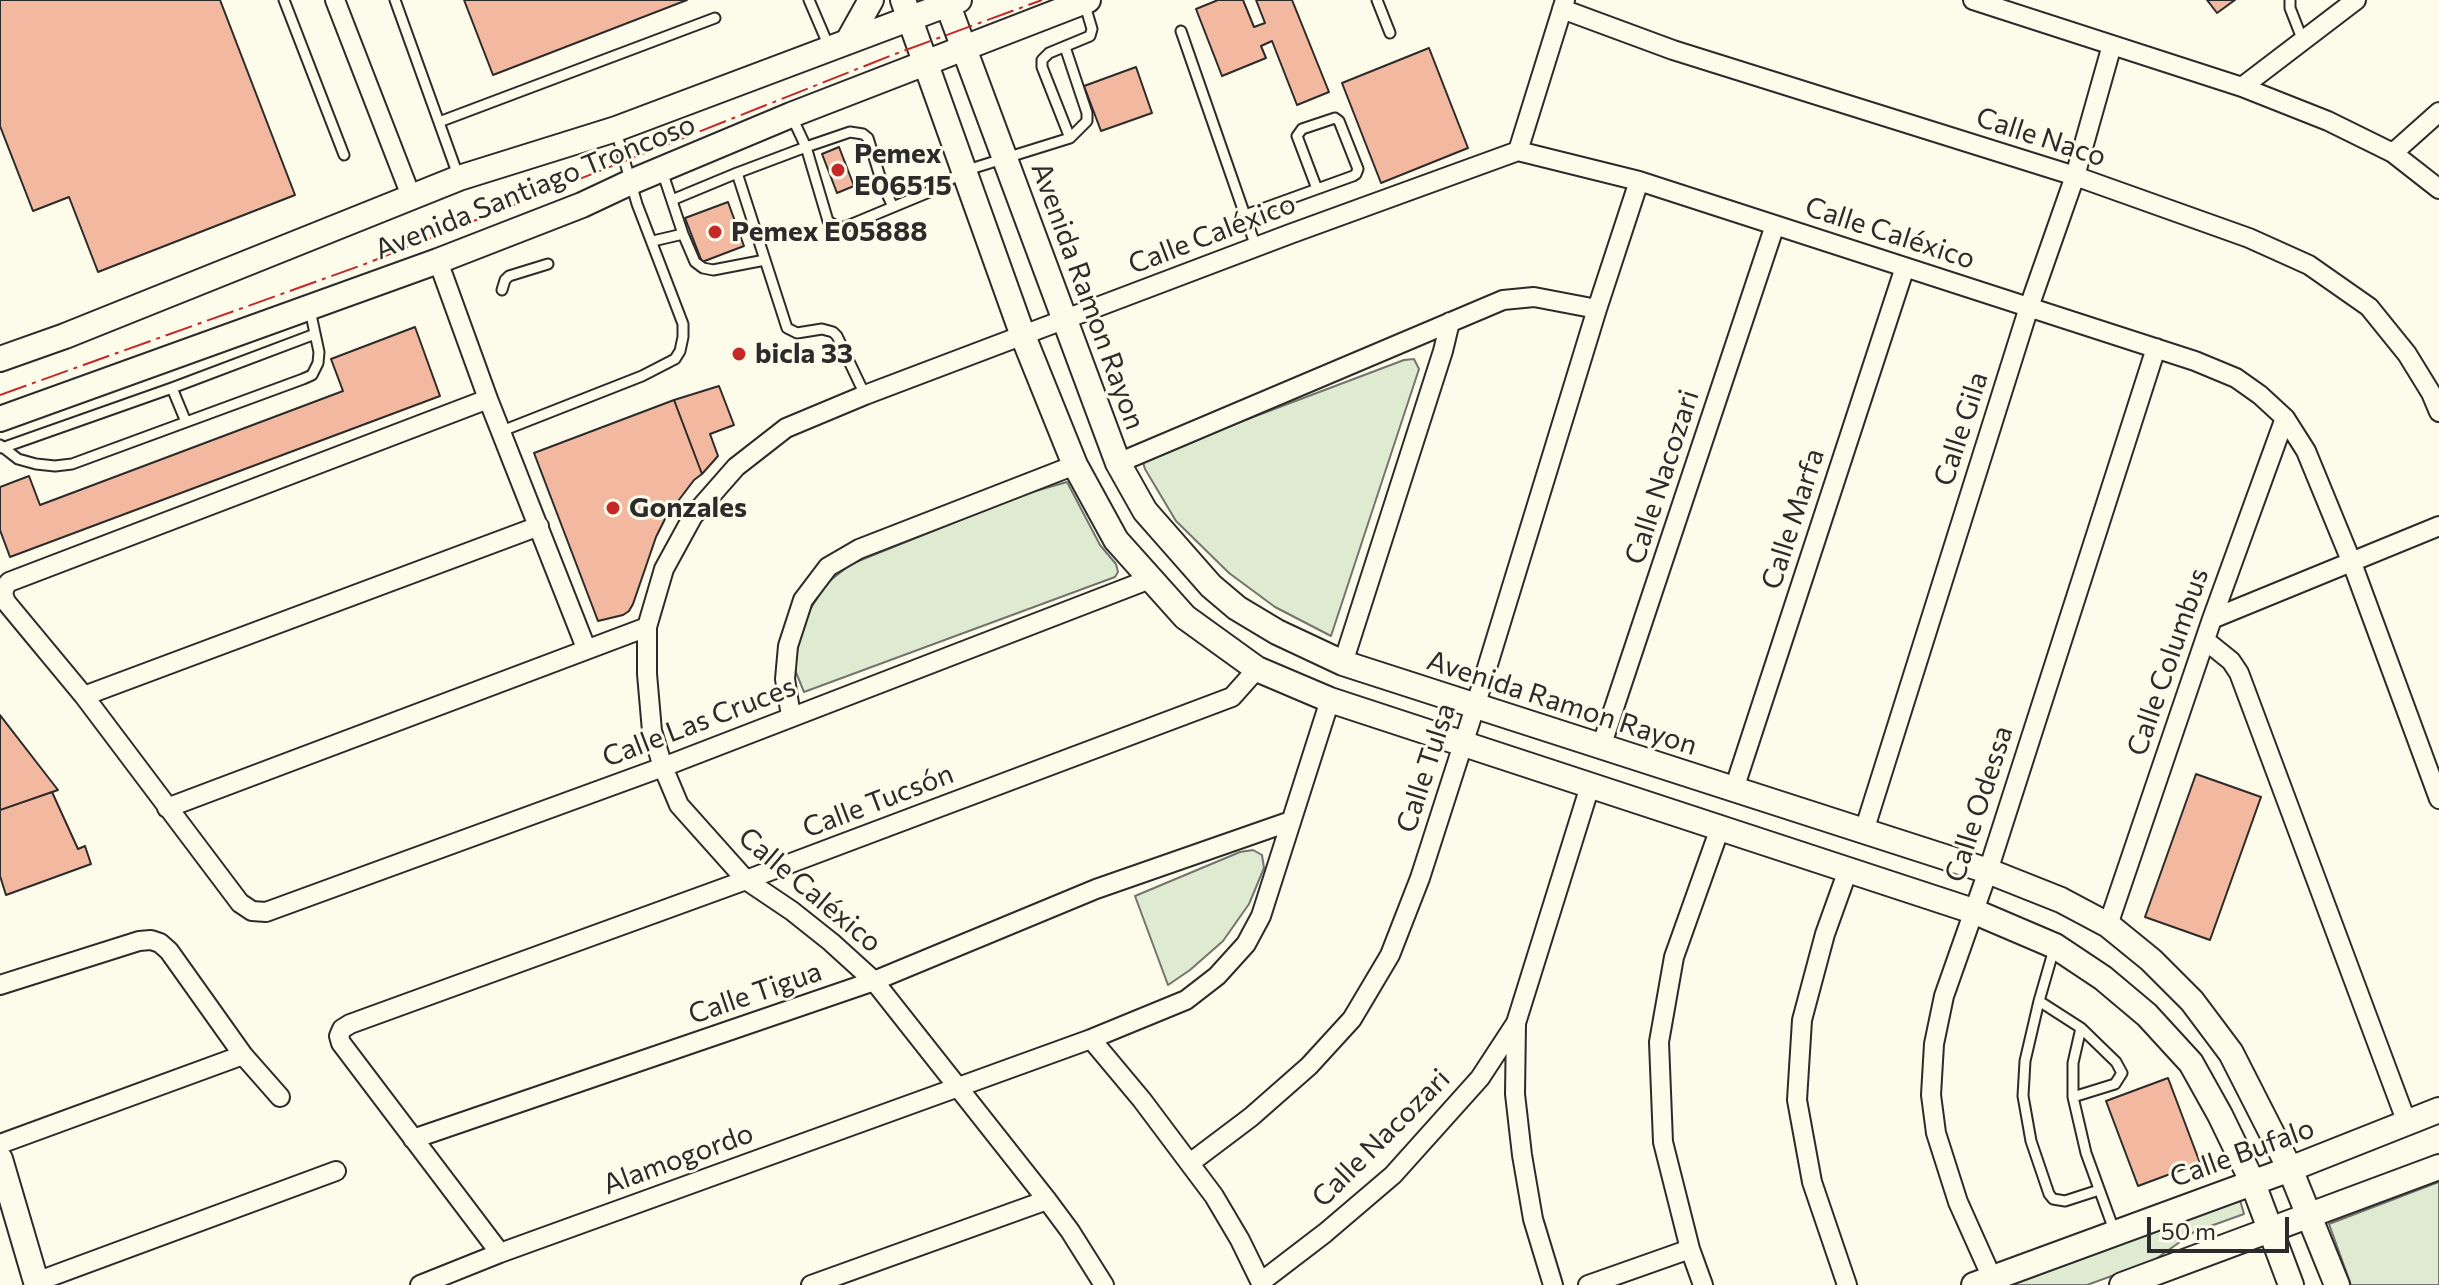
<!DOCTYPE html>
<html>
<head>
<meta charset="utf-8">
<style>
  body { margin:0 }
  #map { position:relative; width:2439px; height:1285px; overflow:hidden; background:#fdfbea; font-family:Commissioner,sans-serif }
  canvas { display:block }
  .scale { position:absolute; left:2147px; top:1217px; width:142px; height:36px; box-sizing:border-box; border:4px solid #2b2b2b; border-top:0; padding-left:10px; font-size:24px; line-height:28px; white-space:nowrap; color:#2b2b2b; -webkit-text-stroke:6px #fdfbea; paint-order:stroke }
</style>
</head>
<body>
<div id="map">
<canvas width="2439" height="1285"></canvas>
<div class="scale">50 m</div>
</div>
<script>
const ctx = document.querySelector('canvas').getContext('2d');
ctx.lineJoin = 'round';
function fillPath(path, color) { ctx.fillStyle = color; ctx.fill(path, 'evenodd'); }
const toPath = rows => new Path2D(rows.map(r => 'M' + r).join(''));
function stroke(path, color, width, dash) { ctx.strokeStyle = color; ctx.lineWidth = width; ctx.lineCap = dash ? 'butt' : 'round'; ctx.setLineDash(dash || []); ctx.stroke(path); }
function drawText(font, color, halo, rows, align = 'center') {
  ctx.font = font + ' Commissioner,sans-serif'; ctx.lineWidth = 6; ctx.setLineDash([]); ctx.textBaseline = 'middle'; ctx.strokeStyle = halo; ctx.fillStyle = color; for (const [text, x, y, turn = 0] of rows) {
    ctx.save(); ctx.translate(x, y); ctx.rotate((+turn || 0) * Math.PI / 180); ctx.textAlign = isNaN(turn) ? turn : align; if (halo) ctx.strokeText(text, 0, 0); ctx.fillText(text, 0, 0); ctx.restore();
  }
}
const green = toPath([
  [1414,359,1419,369,1331,636,1275,607,1229,573,1176,521,1145,469,1142,459,1404,360,1414,359],
  [1067,482,1100,545,1116,564,1118,572,1115,577,804,692,795,670,799,636,811,608,827,583,851,564,1025,494,1067,482],
  [1253,850,1262,855,1264,868,1249,904,1223,941,1190,970,1168,985,1135,896,1240,852,1253,850],
  [2439,1182,2439,1285,2351,1285,2329,1224,2439,1182],
  [2240,1200,2244,1214,2194,1232,2153,1261,2087,1285,2012,1285,2240,1200]
]);
fillPath(green, '#deebd1');
stroke(green, '#74746e', 2);
const building = toPath([
  [0,0,220,0,295,195,98,272,69,197,33,211,0,126,0,0],
  [464,0,687,0,493,75,464,0],
  [1218,0,1243,0,1254,27,1265,23,1256,0,1292,0,1329,92,1297,105,1272,41,1261,46,1266,58,1222,76,1196,9,1218,0],
  [2207,0,2235,0,2217,13,2207,0],
  [1429,48,1468,148,1381,183,1342,83,1429,48],
  [1136,67,1152,113,1101,131,1084,86,1136,67],
  [839,147,854,186,837,193,822,154,839,147],
  [728,202,744,246,702,262,685,218,728,202],
  [415,327,440,396,10,557,0,530,0,487,29,476,40,505,343,391,331,359,415,327],
  [719,386,734,425,710,434,718,456,702,474,674,400,719,386],
  [674,400,702,474,694,480,666,517,656,537,633,604,629,611,623,615,598,621,534,453,674,400],
  [0,715,58,790,0,810,0,715],
  [2196,774,2261,797,2210,940,2145,917,2196,774],
  [52,792,78,849,85,846,91,864,6,895,0,876,0,810,52,792],
  [2168,1078,2200,1163,2138,1186,2106,1101,2168,1078]
]);
fillPath(building, '#f2b8a0');
stroke(building, '#2b2b2b', 2);
const lane = toPath([
  [284,0,344,155],
  [395,0,459,178],
  [809,0,830,49],
  [1377,0,1390,33],
  [2290,0,2290,8,2303,41],
  [1181,31,1256,247],
  [1065,47,1087,113,1087,121,1070,138],
  [439,122,715,18],
  [737,173,787,328,797,333,822,329,833,332,837,336,865,395],
  [672,200,737,173,806,147,791,115],
  [893,207,845,227,838,227,828,221,806,147,850,132,863,134,868,138,882,183,893,207,934,190,964,171,1070,138,1042,67,1042,60,1049,53,1090,36,1092,29,1084,2],
  [1245,215,1353,176,1356,174,1358,169,1339,121,1335,118,1302,129,1297,136,1317,189],
  [683,234,695,262,703,268,713,270,765,260],
  [653,241,683,234,662,171],
  [502,290,505,280,509,276,548,264],
  [172,388,186,422],
  [502,431,642,376,675,359,680,351,683,337,683,324,637,204,616,131],
  [0,445,18,459,36,464,55,466,72,464,303,379,312,375,318,363,319,352,310,310],
  [2,448,172,388,315,334],
  [2054,949,2039,1001,2081,1028,2073,1063,2073,1097,2086,1153,2114,1230],
  [2039,1001,2025,1061,2023,1096,2031,1141,2049,1194,2053,1199,2065,1201,2099,1190],
  [2073,1097,2115,1084,2122,1073,2116,1062,2081,1028]
]);
const street = toPath([
  [335,0,411,196],
  [1973,0,2242,87,2328,121,2393,153,2439,189],
  [1562,9,1673,50,2075,176,2249,238,2309,265,2369,307,2407,354,2431,393,2439,412],
  [2242,87,2356,0],
  [1518,151,1565,0],
  [2393,153,2439,112],
  [438,261,488,399,586,648],
  [488,399,9,582,5,587,3,594,6,602,84,696,240,903,252,911,266,912,663,767,1150,579],
  [1118,463,1503,300,1534,297,1597,309],
  [2212,619,2439,526],
  [2205,640,2231,661,2239,673,2407,1123],
  [1343,663,1443,351,1450,322],
  [84,696,539,526],
  [791,716,785,679,788,646,803,600,828,567,859,549,1075,465],
  [1601,747,1775,225],
  [1734,789,1905,267],
  [167,808,647,627],
  [1864,831,2029,307,2075,176,2112,45],
  [2108,925,2212,619,2285,418],
  [0,985,139,941,151,940,160,943,169,951,243,1055,280,1097],
  [1516,1024,1515,1094,1522,1155,1533,1219,1553,1285],
  [1091,1039,1142,1100,1214,1196,1240,1240,1262,1285],
  [413,1139,874,981,1096,889,1291,821],
  [0,1144,243,1055],
  [1190,1163,1251,1117,1309,1066,1352,1019,1390,955,1420,878,1475,707,1597,309,1639,181],
  [500,1253,341,1043,339,1036,342,1029,350,1024,746,880,1232,697,1257,669],
  [1992,1278,1958,1202,1936,1133,1931,1095,1934,1044,1944,996,1988,871,2156,348],
  [36,1282,336,1171],
  [1261,1282,1325,1233,1393,1175,1480,1078,1516,1023,1590,786],
  [420,1285,500,1253,1091,1039,1186,1000,1217,976,1246,944,1261,916,1330,700],
  [811,1285,1047,1200],
  [1104,1285,1070,1231,1047,1200,874,981,831,942,792,911,746,880,679,805,663,767,652,731,647,674,647,627,664,569,693,516,736,467,786,428,865,395,1290,234,1518,151,1639,181,2195,361,2236,378,2260,395,2285,418,2306,451,2352,563,2439,799],
  [1588,1285,1690,1249],
  [1703,1285,1690,1249,1663,1142,1659,1042,1674,957,1720,828],
  [1847,1285,1812,1182,1797,1100,1802,1020,1825,934,1848,870]
]);
const secondary = toPath([
  [903,0,1023,336,1075,465,1116,540,1185,617,1257,669,1330,700,1973,911,2055,946,2103,978,2147,1015,2191,1063,2220,1115,2252,1181,2291,1285],
  [946,0,1118,463,1145,511,1211,586,1237,608,1277,632,1343,663,1988,871,2061,900,2108,925,2151,960,2192,1001,2231,1053,2290,1169,2337,1285],
  [848,41,871,0],
  [0,359,65,336,459,178,616,129,959,0],
  [0,419,438,261,582,205,631,182,791,115,1088,0],
  [0,1159,37,1285],
  [1974,1285,2290,1169,2439,1110],
  [2122,1285,2439,1167]
]);
stroke(lane, '#2b2b2b', 13);
stroke(street, '#2b2b2b', 22);
stroke(secondary, '#2b2b2b', 28);
stroke(lane, '#fdfbea', 9);
stroke(street, '#fdfbea', 18);
stroke(secondary, '#fdfbea', 24);
stroke(toPath([
  [0,395,365,264,895,54,1042,0]
]), '#c62828', 2, [28, 6, 4, 6]);
for (const [x, y, r, color] of [
  [838,170,8,"#c62828"],
  [715,232,8,"#c62828"],
  [739,354,8,"#c62828"],
  [613,508,8,"#c62828"]
]) { const dot = new Path2D(); dot.arc(x, y, r, 0, 2 * Math.PI); ctx.fillStyle = color; ctx.fill(dot); stroke(dot, '#fdfbea', 3); }
drawText('28px', '#2b2b2b', '#fdfbea', [
  ["Calle Naco",2041,137,18],
  ["Avenida Santiago Troncoso",535,187,-22],
  ["Calle Caléxico",1890,233,18],
  ["Calle Caléxico",1212,234,-21],
  ["Avenida Ramon Rayon",1088,296,70],
  ["Calle Gila",1961,429,-72],
  ["Calle Nacozari",1662,477,-72],
  ["Calle Marfa",1793,519,-72],
  ["Calle Columbus",2168,662,-71],
  ["Avenida Ramon Rayon",1562,703,18],
  ["Calle Las Cruces",699,722,-21],
  ["Calle Tulsa",1426,768,-72],
  ["Calle Tucsón",878,801,-21],
  ["Calle Odessa",1979,804,-72],
  ["Calle Caléxico",810,890,40],
  ["Calle Tigua",755,993,-19],
  ["Calle Nacozari",1381,1138,-45],
  ["Calle Bufalo",2242,1153,-20],
  ["Alamogordo",678,1159,-20]
]);
drawText('bold 28px', '#2b2b2b', '#fdfbea', [
  ["Pemex",854,154],
  ["E06515",854,186],
  ["Pemex E05888",731,232],
  ["bicla 33",755,354],
  ["Gonzales",629,508]
], 'left');
</script>
</body>
</html>
